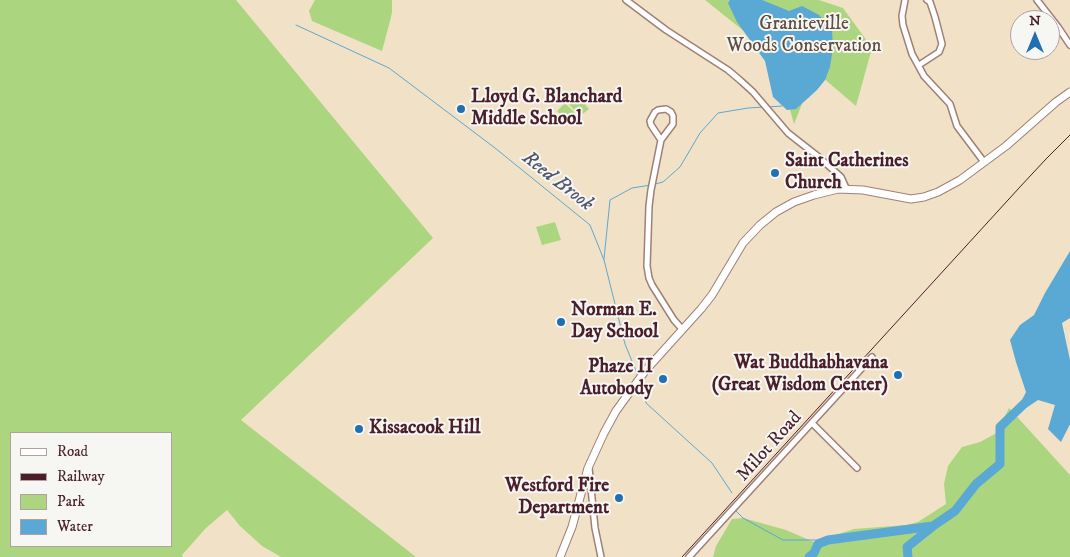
<!DOCTYPE html>
<html>
<head>
<meta charset="utf-8">
<style>
  body { margin:0 }
  #map { position:relative; width:1070px; height:557px; overflow:hidden; background:#f1e1c6; font-family:"IM FELL DW Pica",serif }
  canvas { display:block }
  .legend { position:absolute; left:10px; top:432px; width:162px; height:115px; box-sizing:border-box; background:#f6f6f2; border:1px solid #b1a0a2; margin:0; padding:6px 9px; list-style:none; font-size:15px; color:#4a1f2b }
  .legend li { display:flex; align-items:center; gap:10px; height:25px }
  .legend b { width:25px; border:1px solid #b1a0a2 }
  .north { position:absolute; left:1010px; top:10px; width:50px; height:50px; box-sizing:border-box; background:#f6f6f2; border:1px solid #b1a0a2; border-radius:50%; rotate:0deg; font-size:14px; font-weight:700; line-height:20px; text-align:center; color:#4a1f2b }
  .north::after { content:''; display:block; margin:auto; width:18px; height:22px; background:#1f6fb2; clip-path:polygon(50% 0,100% 100%,50% 72%,0 100%) }
</style>
</head>
<body>
<div id="map">
<canvas width="1070" height="557"></canvas>
<ul class="legend">
<li><b style="height:6px;background:#fff"></b>Road</li>
<li><b style="height:6px;background:#4a1f2b"></b>Railway</li>
<li><b style="height:14px;background:#acd580"></b>Park</li>
<li><b style="height:14px;background:#5aa8d4"></b>Water</li>
</ul>
<div class="north">N</div>
</div>
<script>
const ctx = document.querySelector('canvas').getContext('2d');
ctx.lineJoin = 'round';
function fillPath(path, color) { ctx.fillStyle = color; ctx.fill(path, 'evenodd'); }
const toPath = rows => new Path2D(rows.map(r => 'M' + r).join(''));
function stroke(path, color, width, dash) { ctx.strokeStyle = color; ctx.lineWidth = width; ctx.lineCap = dash ? 'butt' : 'round'; ctx.setLineDash(dash || []); ctx.stroke(path); }
function drawText(font, color, halo, rows, align = 'center') {
  ctx.font = font + ' "IM FELL DW Pica",serif'; ctx.lineWidth = 4; ctx.setLineDash([]); ctx.textBaseline = 'middle'; ctx.strokeStyle = halo; ctx.fillStyle = color; for (const [text, x, y, turn = 0] of rows) {
    ctx.save(); ctx.translate(x, y); ctx.rotate((+turn || 0) * Math.PI / 180); ctx.textAlign = isNaN(turn) ? turn : align; if (halo) ctx.strokeText(text, 0, 0); ctx.fillText(text, 0, 0); ctx.restore();
  }
}
fillPath(toPath([
  [0,0,236,0,433,238,241,420,416,557,281,557,262,546,240,526,227,510,206,528,182,555,183,557,0,557],
  [11,433,171,433,171,546,11,546],
  [315,0,392,0,392,12,390,21,382,51,312,21,309,11],
  [705,0,819,0,843,8,872,48,856,106,815,71,794,124,775,56],
  [576,94,589,109,580,116,567,102],
  [565,103,579,117,570,125,557,111],
  [555,222,561,240,542,245,536,227],
  [1009,408,1070,475,1070,557,713,557,716,546,732,519,743,518,786,530,814,542,854,529,906,525,918,522,946,504,944,484,948,466,962,447,980,442,1004,429,1004,418]
]), '#acd580');
fillPath(toPath([
  [730,0,762,0,789,11,802,6,819,15,832,30,833,48,830,67,825,80,817,90,796,109,787,110,773,97,765,61,737,22,728,3],
  [1070,251,1070,318,1062,323,1070,360,1070,424,1061,442,1048,429,1055,405,1038,400,1023,410,1019,406,1026,392,1016,362,1010,340,1020,325,1034,315,1045,293]
]), '#5aa8d4');
stroke(toPath([
  [296,25,389,68,495,148,590,225,604,260,625,344,638,376],
  [768,107,782,106],
  [655,184,663,182,680,167,700,133,718,113,748,108,764,107],
  [604,259,610,200,632,188,651,185],
  [641,382,643,388,646,403,712,463,732,493],
  [736,511,743,518,783,540,828,540]
]), '#5aa8d4', 1);
stroke(toPath([
  [809,557,814,553,818,544,828,540,933,526,955,511,976,484,1000,464,1000,427,1028,400],
  [908,557,907,547,932,527]
]), '#5aa8d4', 9);
const minor = toPath([
  [626,0,666,30,728,70,741,81,753,92,788,133,820,158,841,177,846,188],
  [905,0,902,16,903,25,912,54,924,76,950,104,957,126,984,162],
  [1037,0,1058,27,1070,45],
  [919,65,939,52,942,44,935,17,930,2,927,0],
  [661,140,673,124,673,116,671,112,666,109,658,110,655,112,650,121,651,125,661,140,651,190,649,206,647,266,649,278,652,285,674,320,682,329],
  [812,423,857,468],
  [589,468,595,528,601,557],
  [689,557,872,357]
]);
const secondary = toPath([
  [560,557,572,527,588,468,604,433,616,411,645,371,701,309,712,295,743,243,760,225,776,212,794,202,814,195,838,189,863,190,911,199,924,197,938,192,960,180,1006,146,1056,102,1070,92]
]);
stroke(minor, '#9e8078', 8);
stroke(secondary, '#9e8078', 9);
stroke(minor, '#fff', 5);
stroke(secondary, '#fff', 7);
stroke(toPath([
  [682,557,1019,188,1046,159,1070,135]
]), '#4a1f2b', 1);
for (const [x, y, r, color] of [
  [461,109,5,"#1f6fb2"],
  [775,173,5,"#1f6fb2"],
  [561,322,5,"#1f6fb2"],
  [898,375,5,"#1f6fb2"],
  [663,379,5,"#1f6fb2"],
  [359,429,5,"#1f6fb2"],
  [619,498,5,"#1f6fb2"]
]) { const dot = new Path2D(); dot.arc(x, y, r, 0, 2 * Math.PI); ctx.fillStyle = color; ctx.fill(dot); stroke(dot, '#f6f6f2', 2); }
drawText('19px', '#624c40', '#f6f6f2', [
  ["Graniteville",804,25],
  ["Woods Conservation",804,47]
]);
drawText('bold 19px', '#4a1f2b', '#f6f6f2', [
  ["Lloyd G. Blanchard",471,98],
  ["Middle School",471,120],
  ["Saint Catherines",785,162],
  ["Church",785,184],
  ["Norman E.",571,311],
  ["Day School",571,333],
  ["Wat Buddhabhavana",888,364,"right"],
  ["(Great Wisdom Center)",888,386,"right"],
  ["Phaze II",653,368,"right"],
  ["Autobody",653,390,"right"],
  ["Kissacook Hill",369,429],
  ["Westford Fire",609,487,"right"],
  ["Department",609,509,"right"]
], 'left');
drawText('19px', '#4a1f2b', '#f6f6f2', [
  ["Milot Road",770,447,-48]
]);
drawText('italic 20px', '#50566f', '#f6f6f2', [
  ["Reed Brook",557,182,38]
]);
</script>
</body>
</html>
